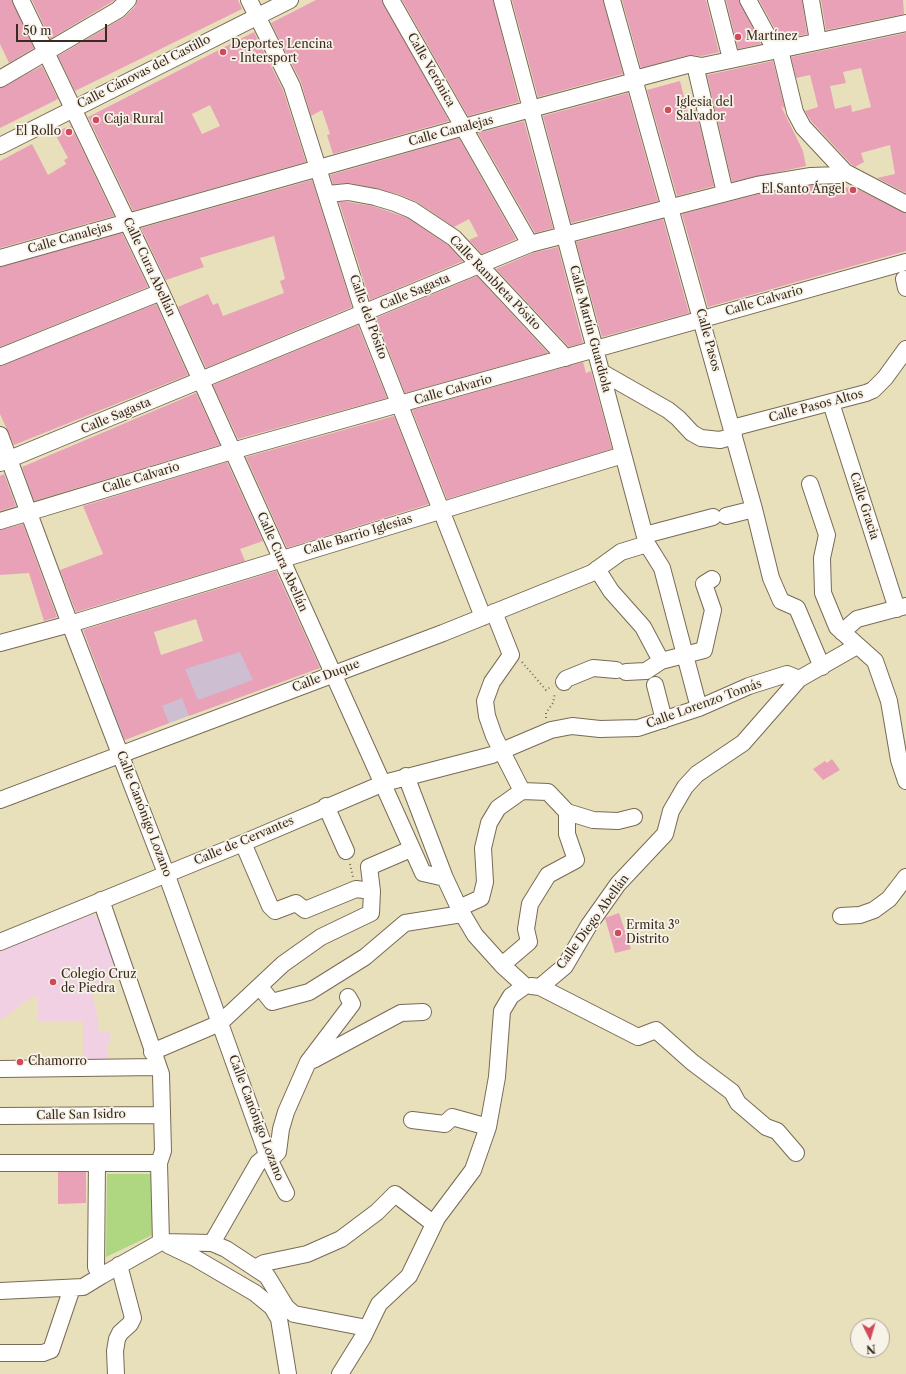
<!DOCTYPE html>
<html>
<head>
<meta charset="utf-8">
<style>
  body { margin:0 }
  #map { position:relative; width:906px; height:1374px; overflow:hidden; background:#e8e0bb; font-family:"Libre Caslon Text",serif }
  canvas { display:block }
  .north { position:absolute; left:850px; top:1318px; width:40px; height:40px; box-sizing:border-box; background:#f7f3e8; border:1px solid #aca397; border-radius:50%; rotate:175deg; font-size:11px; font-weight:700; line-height:16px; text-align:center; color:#3b2a1e }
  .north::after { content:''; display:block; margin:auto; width:14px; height:18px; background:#d1495b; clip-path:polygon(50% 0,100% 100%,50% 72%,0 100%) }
  .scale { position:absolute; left:16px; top:24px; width:91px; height:18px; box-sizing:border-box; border:2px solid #3b2a1e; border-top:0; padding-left:5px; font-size:12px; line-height:14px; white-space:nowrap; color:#3b2a1e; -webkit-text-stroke:3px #f7f3e8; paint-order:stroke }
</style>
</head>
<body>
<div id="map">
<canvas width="906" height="1374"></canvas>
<div class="north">N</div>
<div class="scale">50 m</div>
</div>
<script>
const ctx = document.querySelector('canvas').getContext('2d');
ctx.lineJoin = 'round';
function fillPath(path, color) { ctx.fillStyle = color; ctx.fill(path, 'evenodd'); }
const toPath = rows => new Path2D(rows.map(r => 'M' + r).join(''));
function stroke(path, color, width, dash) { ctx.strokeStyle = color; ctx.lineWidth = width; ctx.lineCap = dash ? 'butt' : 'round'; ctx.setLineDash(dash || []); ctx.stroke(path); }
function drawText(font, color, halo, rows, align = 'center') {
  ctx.font = font + ' "Libre Caslon Text",serif'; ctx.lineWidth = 3.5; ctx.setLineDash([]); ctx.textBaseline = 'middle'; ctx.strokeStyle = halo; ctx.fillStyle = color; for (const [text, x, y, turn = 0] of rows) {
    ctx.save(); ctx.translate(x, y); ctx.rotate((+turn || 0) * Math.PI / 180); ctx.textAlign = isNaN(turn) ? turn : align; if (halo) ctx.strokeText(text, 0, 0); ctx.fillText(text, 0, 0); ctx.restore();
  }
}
fillPath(toPath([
  [89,914,101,918,120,976,91,988,98,1018,99,1032,109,1032,111,1040,108,1044,108,1059,83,1059,83,1021,38,1021,38,996,29,999,0,1020,0,951]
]), '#f1d0e3');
fillPath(toPath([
  [257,635,278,683,123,740,102,683]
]), '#cebed1');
fillPath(toPath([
  [107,1174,151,1174,152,1235,106,1257]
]), '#afd680');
fillPath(toPath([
  [0,0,12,0,34,48,9,63,0,44],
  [32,0,115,0,50,39],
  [137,0,238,0,242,9,75,91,58,56,123,18,135,7],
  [316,0,382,0,449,121,333,154,327,135,330,134,322,110,311,116,301,82,271,23],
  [402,0,493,0,519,102,468,116],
  [512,0,603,0,623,74,538,97],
  [622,0,706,0,719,52,702,56,689,55,641,68],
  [726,0,739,0,761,44,738,49],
  [759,0,802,0,807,34,781,40],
  [821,0,903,0,904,14,826,30],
  [254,32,283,90,306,162,133,211,88,117],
  [210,105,220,126,202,134,192,114],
  [906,33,906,193,877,178,895,174,890,145,861,153,864,162,855,167,851,164,811,121,805,111,818,107,810,75,796,78,791,57],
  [861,68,871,107,852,112,851,105,835,109,830,86,846,83,843,72],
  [773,61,785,109,781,106,803,151,806,166,732,182,707,75],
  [42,66,58,99,0,128,0,88],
  [680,81,688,112,696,110,714,186,677,196,647,90],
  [628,93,658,201,571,223,543,116],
  [524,121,553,228,535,233,478,133],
  [71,126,114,216,0,248,0,161,32,144,48,175,66,164,64,160,68,158,54,132],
  [459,138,516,239,482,254,469,240,478,236,469,219,454,227,417,202,398,194,350,183,333,184,330,175],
  [312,180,352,307,206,368,178,307,208,294,213,305,218,303,223,316,284,293,280,281,285,279,274,236,200,258,204,267,166,280,141,228],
  [812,185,855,188,906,213,906,251,708,307,682,214,759,194],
  [339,202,348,202,373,206,408,218,448,245,463,261,370,300],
  [663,219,689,313,602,337,576,242],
  [122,233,148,287,0,347,0,267],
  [558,247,583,343,569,347,496,269,533,253],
  [477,276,548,353,405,393,376,318],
  [156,304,188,375,14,445,0,414,0,366],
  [358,325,387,398,238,439,213,385],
  [583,362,586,373,591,371,612,449,447,499,412,410],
  [196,393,220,445,34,501,22,467],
  [394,416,429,504,287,548,246,457],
  [227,462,263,541,240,549,245,561,76,612,60,570,103,554,83,506],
  [4,474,16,506,0,511,0,476],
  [23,524,57,617,44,621,29,573,0,575,0,530],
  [276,571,320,668,189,716,182,698,162,706,169,723,125,740,83,630],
  [196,619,203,641,161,655,154,632],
  [240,652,253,680,198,700,185,669],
  [832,759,840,770,823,780,813,769,825,761,827,763],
  [619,913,631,949,615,953,605,918],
  [58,1172,86,1172,86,1203,58,1204]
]), '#e9a1b8');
const minor = toPath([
  [21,0,161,292,423,873,445,878,459,908,475,935,502,965,525,986],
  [249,0,292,86,364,314,483,617],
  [391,0,530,244],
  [502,0,647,544,662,568,699,708],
  [612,0,754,509,771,578,781,601,797,608,822,667],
  [716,0,731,59],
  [748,0,772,44,781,54,795,112,803,127,845,172,906,204],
  [811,0,818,41],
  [695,65,725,193],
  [0,79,118,10,128,0],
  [0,146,290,0],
  [327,194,348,192,375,197,395,203,412,210,454,238,566,358],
  [0,258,464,127,635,81,642,77,691,64,702,66,906,23],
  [904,279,906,288],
  [0,357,161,292],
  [603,373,668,410,678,418,692,433,701,438,720,440,734,436],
  [831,403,897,609],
  [732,428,866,393,873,390,885,378,906,349],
  [0,435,70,624,166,873,268,1157,286,1193],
  [0,463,530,244,757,185,811,176,839,175,845,172],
  [810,484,827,535,822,558,823,593,837,627,875,661,889,701,899,760,906,781],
  [726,516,754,509],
  [0,521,232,451,906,262],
  [645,535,713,517],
  [597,569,611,591,643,627,661,661,704,650,713,610,704,584,712,579],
  [842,632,857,619,906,606],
  [0,643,70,624,623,455],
  [626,672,646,671,661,661],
  [564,682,566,679,593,668,616,670],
  [655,685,664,720],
  [406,776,445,878],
  [0,800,443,633,592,573,621,552,647,544],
  [326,806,346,851],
  [567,812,593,820,618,821,634,817],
  [243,843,270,906,275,911,296,903,305,910,356,889,372,891,369,867,411,849],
  [459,908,481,898,485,882,483,848,489,823,498,808,522,791,494,736,487,716,485,701,492,682,511,655,494,612],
  [841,916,860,915,874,910,889,899,906,877],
  [0,942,243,843,384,783,492,755,551,730,572,726,600,729,638,728,699,708,749,686,787,674,799,679],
  [502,965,529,942,526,929,530,904,548,875,576,860,567,834,567,812,548,792,522,791],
  [531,986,540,987,638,1037,656,1030,692,1062,732,1092,738,1103,766,1127,777,1131,796,1153],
  [260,987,272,1002,309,992,365,957,405,923,462,914],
  [540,987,565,966,589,925,618,884,665,834,671,811,685,787,697,774,743,743,799,679,857,646],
  [152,1052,220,1023,283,964,321,937,371,913,372,891],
  [313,1060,401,1013,423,1012],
  [0,1069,158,1067],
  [0,1116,162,1115],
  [412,1120,445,1124,452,1117,488,1127],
  [0,1163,159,1163],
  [97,1163,96,1267,101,1276,161,1242,159,1163,163,1151,161,1074,101,900],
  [162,1242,212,1243,226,1249,267,1276,286,1307,294,1314,367,1328],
  [212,1243,258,1163,264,1158,275,1155,278,1152,281,1129,286,1112,308,1062,352,1004,348,997],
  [168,1245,195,1258,255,1293,272,1307,279,1319,288,1374],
  [257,1267,264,1263,307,1254,341,1239,377,1212,395,1194,434,1224],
  [0,1291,83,1287,101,1276],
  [0,1353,43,1353,51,1350,72,1288],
  [116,1374,115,1351,117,1339,120,1333,130,1324,133,1318,119,1265],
  [340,1374,363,1337,379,1304,409,1276,437,1218,473,1170,488,1127,497,1077,502,1011,511,996,525,986]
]);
stroke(minor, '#786a55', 18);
stroke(toPath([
  [522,662,546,690,552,686],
  [546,718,546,713,553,703,555,693],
  [350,864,353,877]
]), '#786a55', 2, [1, 3]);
stroke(minor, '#fff', 16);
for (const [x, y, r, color] of [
  [738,37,4,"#d1495b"],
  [223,52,4,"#d1495b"],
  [668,110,4,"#d1495b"],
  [96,120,4,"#d1495b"],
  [69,132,4,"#d1495b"],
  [853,190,4,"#d1495b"],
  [618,933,4,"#d1495b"],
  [53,982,4,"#d1495b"],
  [20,1062,4,"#d1495b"]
]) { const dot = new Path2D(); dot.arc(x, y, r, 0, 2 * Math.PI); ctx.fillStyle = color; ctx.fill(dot); stroke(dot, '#f7f3e8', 1.5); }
drawText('12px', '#3b2a1e', '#f7f3e8', [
  ["Martínez",746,37],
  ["Deportes Lencina",231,45],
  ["- Intersport",231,59],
  ["Iglesia del",676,103],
  ["Salvador",676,117],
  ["Caja Rural",104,120],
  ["El Rollo",61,132,"right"],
  ["El Santo Ángel",845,190,"right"],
  ["Ermita 3º",626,926],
  ["Distrito",626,940],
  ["Colegio Cruz",61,975],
  ["de Piedra",61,989],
  ["Chamorro",28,1062]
], 'left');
drawText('12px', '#3b2a1e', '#f7f3e8', [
  ["Calle Verónica",431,70,60],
  ["Calle Cánovas del Castillo",144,72,-27],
  ["Calle Canalejas",451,131,-15],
  ["Calle Canalejas",70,238,-16],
  ["Calle Cura Abellán",149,267,65],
  ["Calle Rambleta Pósito",495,283,46],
  ["Calle Sagasta",415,292,-23],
  ["Calle Calvario",764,301,-16],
  ["Calle del Pósito",368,317,70],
  ["Calle Martín Guardiola",590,329,75],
  ["Calle Pasos",708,340,75],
  ["Calle Calvario",453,390,-16],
  ["Calle Pasos Altos",816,406,-15],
  ["Calle Sagasta",116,416,-23],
  ["Calle Calvario",141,478,-17],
  ["Calle Gracia",864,506,72],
  ["Calle Barrio Iglesias",358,535,-17],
  ["Calle Cura Abellán",282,562,66],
  ["Calle Duque",326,676,-21],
  ["Calle Lorenzo Tomás",704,704,-20],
  ["Calle Canónigo Lozano",144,814,69],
  ["Calle de Cervantes",244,841,-23],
  ["Calle Diego Abellán",593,922,-54],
  ["Calle San Isidro",81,1115,-1],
  ["Calle Canónigo Lozano",256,1118,69]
]);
</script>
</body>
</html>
